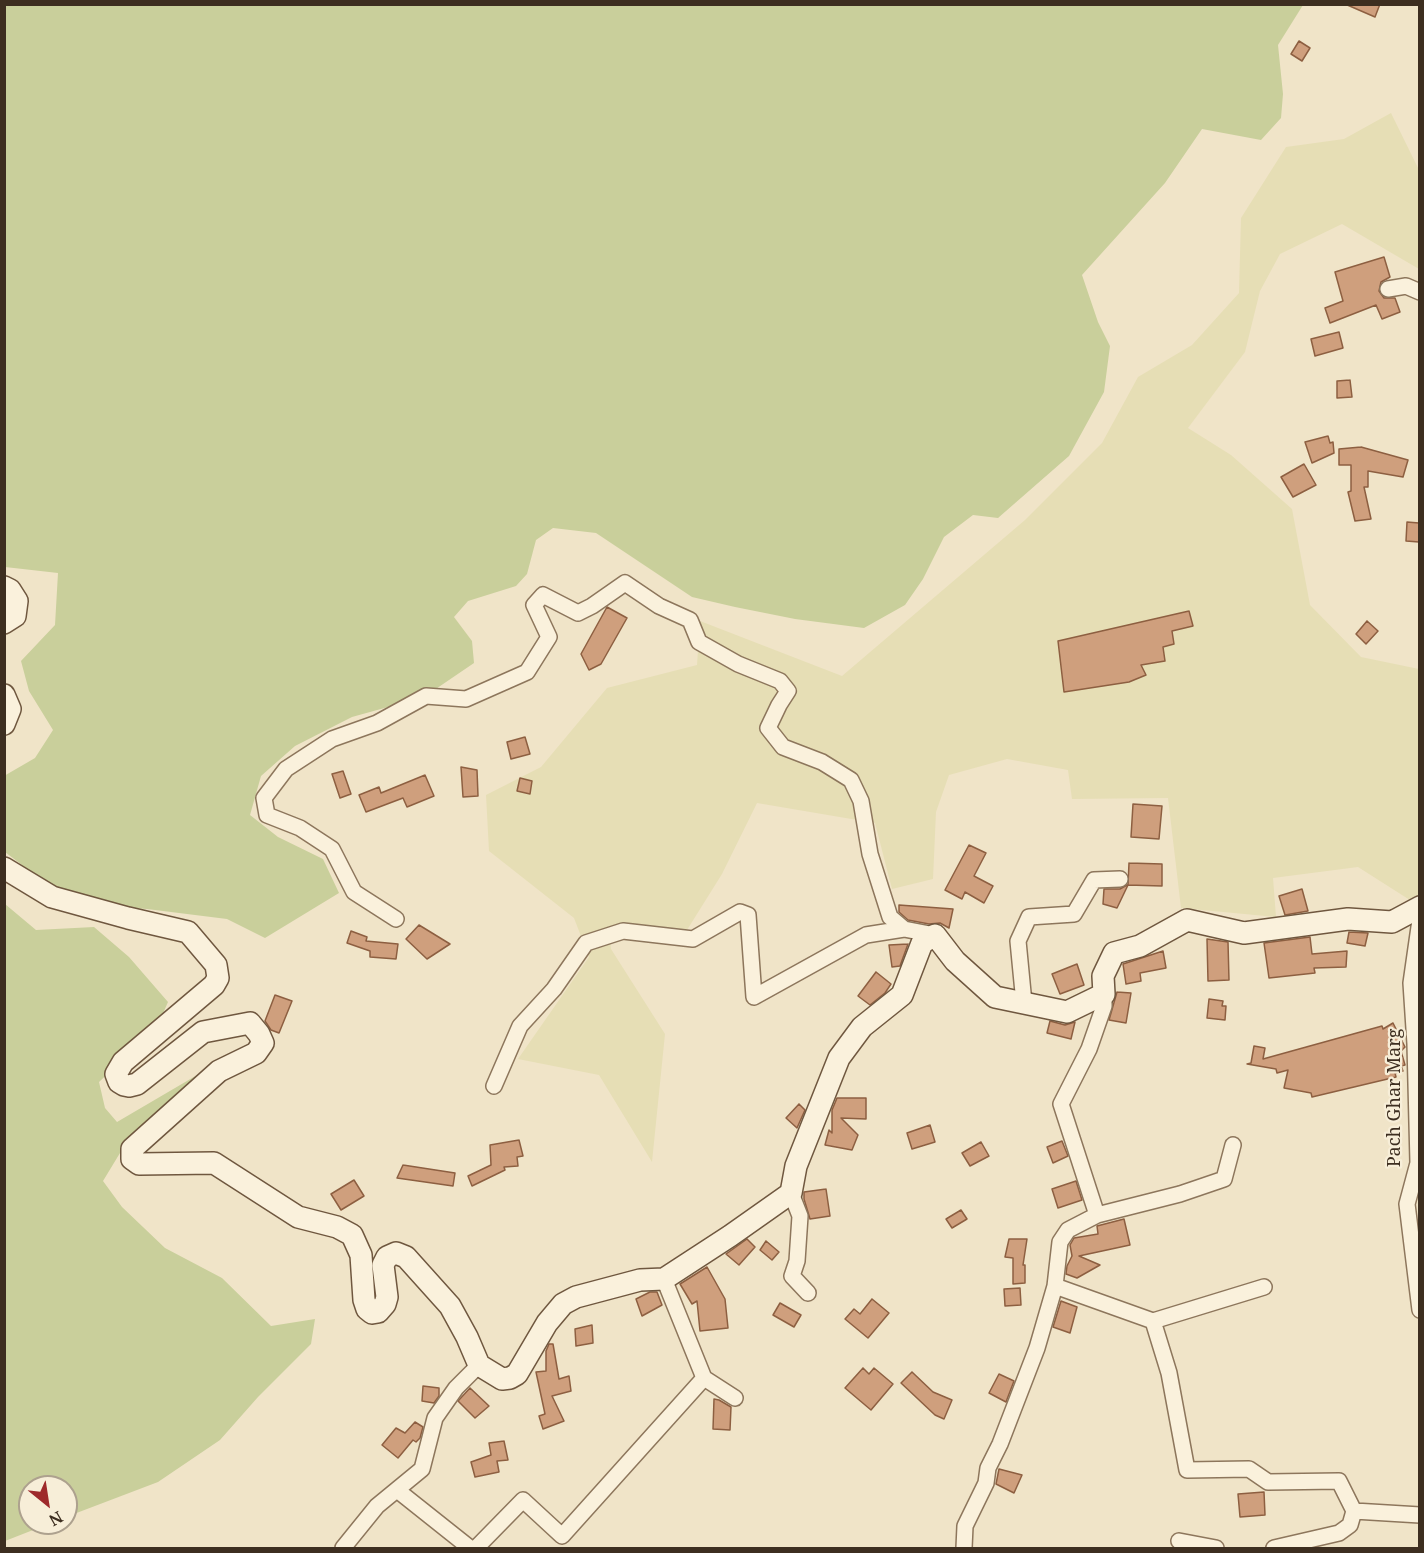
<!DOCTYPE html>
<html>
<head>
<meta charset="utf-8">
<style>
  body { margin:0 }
  #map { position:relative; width:1424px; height:1553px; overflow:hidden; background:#f0e4c8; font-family:"Noto Serif",serif }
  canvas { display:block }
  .frame { position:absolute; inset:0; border:6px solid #3d2e20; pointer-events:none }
  .north { position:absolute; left:18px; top:1475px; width:60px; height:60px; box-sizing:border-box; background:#f7eed8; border:2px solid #ada18e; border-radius:50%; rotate:150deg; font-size:16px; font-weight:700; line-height:24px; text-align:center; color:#3d2e20 }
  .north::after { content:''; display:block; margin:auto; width:21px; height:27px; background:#9e2a2b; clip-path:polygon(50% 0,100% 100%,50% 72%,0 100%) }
</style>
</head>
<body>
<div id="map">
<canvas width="1424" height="1553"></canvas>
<div class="frame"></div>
<div class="north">N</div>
</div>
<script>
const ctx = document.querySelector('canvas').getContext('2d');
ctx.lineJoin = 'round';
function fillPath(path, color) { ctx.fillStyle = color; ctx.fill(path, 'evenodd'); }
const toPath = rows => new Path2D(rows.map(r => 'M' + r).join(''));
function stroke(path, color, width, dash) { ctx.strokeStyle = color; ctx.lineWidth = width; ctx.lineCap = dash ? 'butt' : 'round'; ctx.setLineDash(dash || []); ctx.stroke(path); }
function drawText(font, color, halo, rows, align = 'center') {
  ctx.font = font + ' "Noto Serif",serif'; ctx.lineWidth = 4.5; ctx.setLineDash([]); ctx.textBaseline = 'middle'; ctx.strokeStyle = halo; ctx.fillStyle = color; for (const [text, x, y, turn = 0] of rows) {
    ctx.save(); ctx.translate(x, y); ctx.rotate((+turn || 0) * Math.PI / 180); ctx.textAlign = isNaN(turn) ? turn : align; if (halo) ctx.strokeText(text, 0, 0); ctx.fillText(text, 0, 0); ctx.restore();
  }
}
fillPath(toPath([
  [1391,113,1419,170,1419,269,1342,224,1280,254,1260,291,1245,352,1188,428,1231,455,1292,509,1310,605,1361,657,1419,669,1420,895,1413,902,1358,867,1273,878,1276,917,1181,908,1168,798,1072,799,1068,770,1007,759,949,775,936,812,933,879,892,889,875,823,757,803,722,874,687,930,639,926,608,927,611,949,665,1034,652,1162,599,1075,518,1059,589,957,574,918,489,851,486,795,541,767,607,688,697,665,700,621,842,676,1025,520,1102,443,1138,377,1192,345,1239,293,1241,218,1286,147,1344,139]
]), '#e6deb5');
fillPath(toPath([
  [5,5,1303,5,1278,45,1283,94,1281,118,1261,140,1202,129,1165,183,1082,275,1098,322,1110,346,1104,392,1069,456,998,518,973,515,944,537,923,579,905,605,864,628,795,619,735,607,692,597,596,533,553,528,536,540,527,574,516,586,468,601,454,617,472,641,474,663,424,697,352,717,295,746,261,776,250,815,278,837,323,859,339,893,265,938,227,919,147,909,73,904,5,852,4,776,35,758,53,730,29,691,21,661,55,625,58,573,5,567],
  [5,904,36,930,94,927,129,957,168,1002,157,1027,99,1082,105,1108,117,1122,204,1071,202,1084,120,1153,103,1181,122,1207,165,1248,222,1278,271,1326,315,1319,311,1344,258,1397,220,1440,158,1482,66,1517,66,1487,30,1487,30,1523,51,1523,5,1541]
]), '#c9cf9b');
const building = toPath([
  [1345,4,1380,4,1375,17,1345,4],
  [1299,41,1310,48,1302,61,1291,54,1299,41],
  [1384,257,1390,277,1381,282,1379,291,1384,298,1395,298,1400,312,1382,319,1376,305,1330,323,1325,308,1343,301,1335,272,1384,257],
  [1339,332,1343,348,1315,356,1311,339,1339,332],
  [1350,380,1352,397,1337,398,1337,381,1350,380],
  [1328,436,1330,443,1333,442,1334,453,1312,463,1305,442,1328,436],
  [1361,447,1408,460,1403,477,1368,471,1368,487,1364,487,1371,519,1355,521,1348,492,1351,491,1351,465,1339,465,1339,449,1361,447],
  [1304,464,1316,485,1293,497,1281,477,1304,464],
  [1407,522,1419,523,1419,542,1406,541,1407,522],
  [607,607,627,618,601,664,589,670,581,654,607,607],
  [1189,611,1193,626,1172,631,1174,644,1163,647,1165,661,1141,665,1146,675,1129,682,1064,692,1058,641,1189,611],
  [1367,621,1378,631,1366,644,1356,634,1367,621],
  [525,737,530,754,511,759,507,742,525,737],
  [461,767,477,770,478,796,463,797,461,767],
  [343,771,351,794,340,798,332,774,343,771],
  [425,775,434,796,407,807,403,798,366,812,359,795,379,787,381,793,425,775],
  [520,778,532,781,530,794,517,791,520,778],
  [1133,804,1162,806,1159,839,1131,837,1133,804],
  [969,845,986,853,974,876,993,886,984,903,965,892,962,899,945,890,969,845],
  [1129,863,1162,864,1162,886,1128,885,1129,863],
  [1127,885,1128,885,1117,908,1103,904,1104,889,1120,889,1127,885],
  [1302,889,1308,911,1285,915,1279,896,1302,889],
  [899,905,953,909,949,928,940,923,929,924,908,920,899,912,899,905],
  [419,925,450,944,427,959,406,939,419,925],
  [351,931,367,937,366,941,398,944,396,959,370,957,370,951,347,943,351,931],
  [1349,932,1368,933,1365,946,1347,943,1349,932],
  [1310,937,1312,954,1347,951,1346,967,1314,968,1315,973,1269,978,1264,943,1310,937],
  [1207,939,1228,942,1229,980,1208,981,1207,939],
  [908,944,900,966,892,967,889,945,908,944],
  [1163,951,1166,968,1140,973,1141,981,1126,984,1123,964,1163,951],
  [1077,964,1084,985,1060,994,1052,974,1077,964],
  [876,972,891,984,885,993,870,1005,858,996,876,972],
  [1117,992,1131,993,1126,1023,1109,1020,1117,992],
  [275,995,292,1001,279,1033,271,1030,265,1021,275,995],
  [1209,999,1223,1001,1222,1006,1226,1006,1225,1020,1207,1018,1209,999],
  [1050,1021,1065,1025,1075,1022,1071,1039,1047,1033,1050,1021],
  [1393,1023,1405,1047,1401,1051,1405,1065,1401,1066,1403,1071,1395,1073,1396,1077,1312,1097,1311,1093,1284,1088,1288,1070,1277,1073,1276,1069,1247,1064,1251,1063,1254,1046,1265,1048,1263,1059,1382,1026,1383,1029,1393,1023],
  [837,1098,866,1098,866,1119,841,1118,858,1135,852,1150,825,1145,829,1130,832,1133,832,1110,837,1098],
  [799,1104,805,1110,797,1128,786,1118,799,1104],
  [930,1125,935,1142,912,1149,907,1133,930,1125],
  [519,1140,523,1156,517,1157,518,1166,504,1167,505,1170,472,1186,468,1176,491,1165,490,1145,519,1140],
  [1062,1141,1068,1156,1053,1163,1047,1147,1062,1141],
  [981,1142,989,1156,970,1166,962,1153,981,1142],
  [403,1165,455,1173,453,1186,397,1178,403,1165],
  [354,1180,364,1196,341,1210,331,1194,354,1180],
  [1076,1181,1082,1200,1058,1208,1052,1189,1076,1181],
  [826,1189,830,1216,810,1219,804,1199,804,1192,826,1189],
  [961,1210,967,1219,952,1228,946,1219,961,1210],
  [1124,1219,1130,1245,1079,1256,1100,1265,1077,1278,1066,1274,1067,1266,1072,1256,1070,1245,1074,1238,1098,1234,1097,1226,1124,1219],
  [747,1239,755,1247,739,1265,726,1254,747,1239],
  [1009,1239,1027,1239,1023,1265,1025,1265,1025,1283,1013,1284,1013,1258,1005,1257,1009,1239],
  [766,1241,779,1252,772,1260,760,1250,766,1241],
  [707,1267,725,1299,728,1328,700,1331,697,1301,692,1304,680,1284,707,1267],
  [1020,1288,1021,1305,1005,1306,1004,1289,1020,1288],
  [650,1292,657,1292,662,1305,642,1316,636,1299,650,1292],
  [872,1299,889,1313,868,1338,845,1319,854,1309,860,1314,872,1299],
  [1061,1301,1077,1307,1070,1333,1053,1327,1061,1301],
  [780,1303,801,1315,794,1327,773,1315,780,1303],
  [592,1325,593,1343,576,1346,575,1329,592,1325],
  [549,1344,553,1344,559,1379,569,1376,571,1391,552,1396,564,1421,543,1429,539,1416,545,1414,536,1372,546,1371,546,1351,549,1344],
  [863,1368,869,1374,874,1368,893,1384,871,1410,845,1388,863,1368],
  [912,1372,933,1392,952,1400,944,1419,935,1415,901,1383,912,1372],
  [999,1374,1014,1381,1006,1402,989,1393,999,1374],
  [423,1386,439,1388,439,1396,434,1403,422,1401,423,1386],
  [470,1388,489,1406,475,1418,458,1401,470,1388],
  [714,1399,719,1400,731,1407,730,1430,713,1429,714,1399],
  [415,1422,423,1427,420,1438,416,1442,413,1440,398,1458,382,1445,396,1428,405,1433,415,1422],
  [504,1441,508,1460,497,1461,499,1472,475,1477,471,1462,491,1455,489,1443,504,1441],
  [999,1469,1022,1475,1014,1493,996,1484,999,1469],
  [1264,1492,1265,1515,1240,1517,1238,1494,1264,1492]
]);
fillPath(building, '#cf9f7d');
stroke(building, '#8d5f41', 1.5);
const street = toPath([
  [1388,289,1406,286,1420,292],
  [396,919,354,892,332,849,300,828,267,815,264,798,286,769,332,739,377,723,426,696,466,699,527,672,549,637,534,605,543,595,578,613,592,606,625,583,659,606,690,620,699,642,738,664,780,681,788,691,779,705,768,728,783,747,822,762,851,780,861,801,870,854,890,917,904,929,935,935],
  [1420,920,1411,983,1415,1044,1418,1163,1407,1204,1420,1310],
  [1024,1003,1018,941,1029,917,1074,914,1094,880,1120,879],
  [494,1086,520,1026,554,989,586,943,623,931,693,939,740,912,748,915,754,997,866,935,904,929],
  [791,1193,800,1216,797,1261,792,1276,808,1293],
  [1097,1215,1180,1194,1224,1179,1233,1145],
  [664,1279,704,1378,735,1398],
  [1055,1286,1153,1321,1169,1373,1187,1470,1249,1469,1268,1482,1339,1481,1354,1511,1420,1515],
  [1153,1321,1264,1287],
  [397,1490,470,1548],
  [1179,1541,1216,1548],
  [343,1548,377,1506,422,1469,435,1418,456,1388,479,1365],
  [476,1548,523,1500,562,1536,704,1378],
  [964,1548,965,1526,986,1483,988,1468,1000,1444,1037,1348,1055,1286,1060,1242,1068,1230,1097,1215,1061,1104,1089,1049,1104,1006,1104,994],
  [1274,1548,1339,1533,1350,1525,1354,1511]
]);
const secondary = toPath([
  [4,587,10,590,17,601,15,616,4,623],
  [4,695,10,709,4,724],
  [4,868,52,897,128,918,188,932,216,965,218,978,214,985,123,1062,116,1074,119,1082,124,1085,129,1086,137,1084,203,1032,250,1023,259,1034,263,1043,256,1053,219,1071,132,1149,132,1159,139,1164,214,1163,298,1217,337,1227,352,1235,361,1255,364,1300,367,1309,372,1313,378,1312,385,1304,387,1297,383,1265,387,1257,396,1253,406,1257,450,1306,467,1337,479,1365,502,1379,510,1378,517,1374,547,1323,563,1304,576,1297,640,1280,664,1279,730,1236,791,1193,796,1166,839,1058,862,1027,902,995,922,943,935,935,955,961,995,997,1067,1012,1104,994,1103,976,1114,953,1140,946,1187,920,1244,933,1348,919,1392,922,1420,907]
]);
stroke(street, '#8d765c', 18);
stroke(secondary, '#6f573f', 24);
stroke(street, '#faf1dc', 15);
stroke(secondary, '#faf1dc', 21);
drawText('18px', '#3d2e20', '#f7eed8', [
  ["Pach Ghar Marg",1395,1098,-90]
]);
</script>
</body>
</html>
